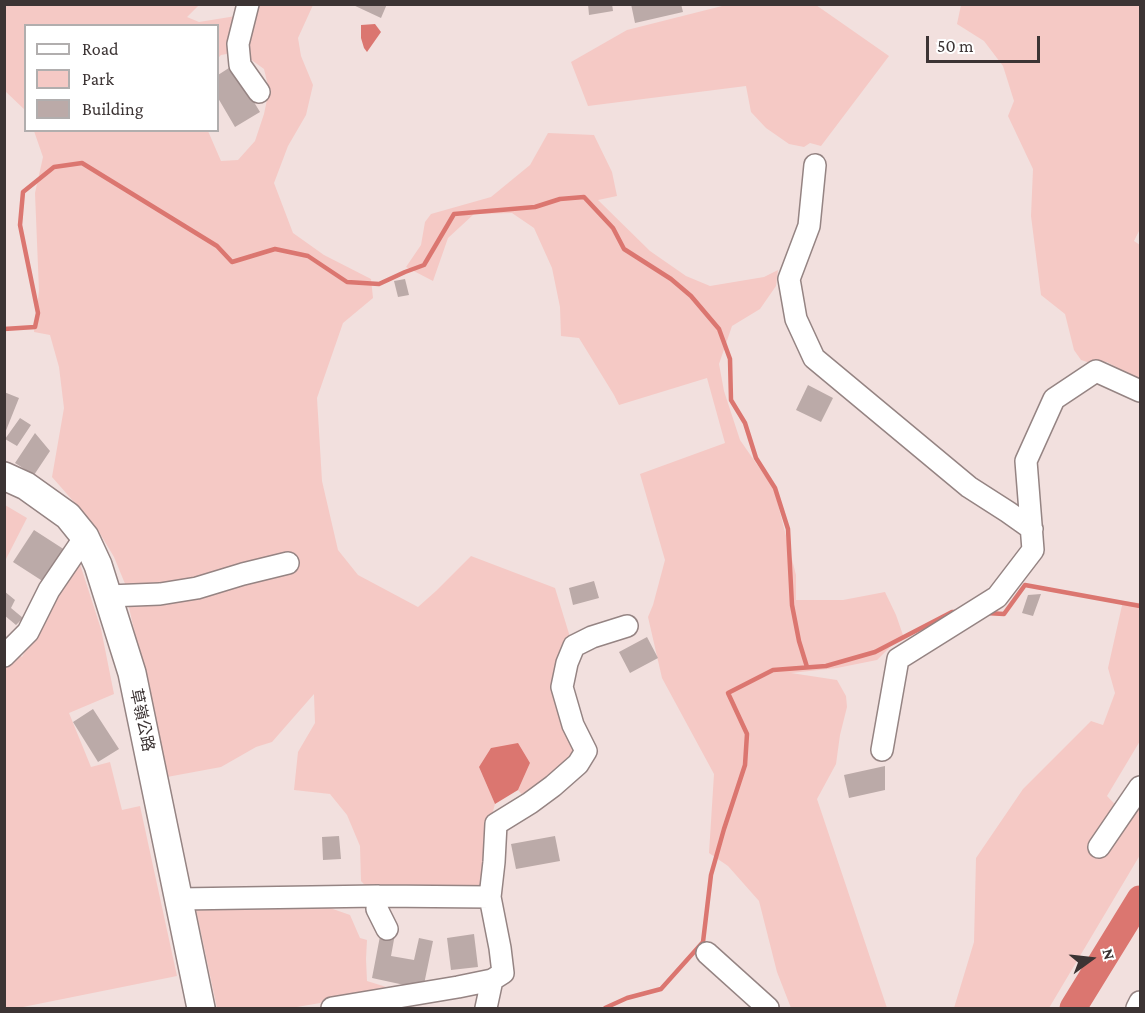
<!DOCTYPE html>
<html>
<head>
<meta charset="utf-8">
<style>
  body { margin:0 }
  #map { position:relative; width:1145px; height:1013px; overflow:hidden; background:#f2e0de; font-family:"Crimson Pro",serif }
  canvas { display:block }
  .frame { position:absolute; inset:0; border:6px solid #3c3434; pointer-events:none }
  .legend { position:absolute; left:24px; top:24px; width:195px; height:108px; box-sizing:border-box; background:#fff; border:2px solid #b1aeae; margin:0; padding:8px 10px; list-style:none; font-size:18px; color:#3c3434 }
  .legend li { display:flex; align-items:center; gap:12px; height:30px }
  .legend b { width:30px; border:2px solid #b1aeae }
  .north { position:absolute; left:1061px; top:929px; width:60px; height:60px; -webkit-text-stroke:4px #fff; paint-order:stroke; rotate:75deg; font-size:16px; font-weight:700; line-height:24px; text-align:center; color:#3c3434 }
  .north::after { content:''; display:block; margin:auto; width:21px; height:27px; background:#3c3434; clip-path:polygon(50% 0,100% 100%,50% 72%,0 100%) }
  .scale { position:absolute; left:926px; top:36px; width:114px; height:27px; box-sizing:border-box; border:3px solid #3c3434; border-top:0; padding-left:8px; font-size:18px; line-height:21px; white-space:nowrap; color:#3c3434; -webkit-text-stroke:4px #fff; paint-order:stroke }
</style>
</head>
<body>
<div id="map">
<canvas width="1145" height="1013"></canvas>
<div class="frame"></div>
<ul class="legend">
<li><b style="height:8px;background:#fff"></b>Road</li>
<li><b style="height:16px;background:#f5c9c5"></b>Park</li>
<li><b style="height:16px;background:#bbaaa8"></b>Building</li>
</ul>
<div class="north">N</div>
<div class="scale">50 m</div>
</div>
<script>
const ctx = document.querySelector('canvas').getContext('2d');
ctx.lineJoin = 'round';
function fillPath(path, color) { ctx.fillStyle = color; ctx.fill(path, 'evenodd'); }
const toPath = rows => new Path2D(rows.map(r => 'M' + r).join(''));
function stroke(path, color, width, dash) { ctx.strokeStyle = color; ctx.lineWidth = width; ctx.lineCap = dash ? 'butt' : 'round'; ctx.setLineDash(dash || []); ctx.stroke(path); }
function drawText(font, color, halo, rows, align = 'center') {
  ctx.font = font + ' "Crimson Pro","Noto Sans TC",serif'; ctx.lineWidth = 4.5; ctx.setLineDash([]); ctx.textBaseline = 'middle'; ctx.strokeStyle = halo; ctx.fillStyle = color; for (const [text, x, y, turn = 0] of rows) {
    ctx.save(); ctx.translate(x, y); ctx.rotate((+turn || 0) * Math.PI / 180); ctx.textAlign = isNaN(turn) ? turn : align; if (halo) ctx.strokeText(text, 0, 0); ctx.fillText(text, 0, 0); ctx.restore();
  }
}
fillPath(toPath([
  [730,4,816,5,889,56,821,146,810,143,804,147,789,144,766,128,751,112,746,86,588,106,571,62,627,30],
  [4,5,199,5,187,17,199,22,236,16,232,53,221,55,218,58,218,26,26,26,25,110,5,91],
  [255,5,313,5,298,38,301,56,313,85,306,115,288,146,274,183,293,233,324,255,371,279,373,298,343,323,317,398,322,481,338,550,358,575,418,607,436,591,471,556,555,588,570,637,562,658,579,748,569,766,526,799,518,790,530,763,479,767,495,804,490,822,484,895,377,898,361,881,360,846,347,815,330,794,294,790,298,752,315,723,314,694,272,742,256,747,221,767,167,777,128,603,206,579,128,591,114,557,96,527,52,477,64,408,59,367,50,335,34,332,39,291,35,193,43,157,34,131,208,131,221,161,238,160,255,141,264,114,269,90,264,69,246,56],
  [961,5,1140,5,1140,229,1134,241,1140,245,1140,381,1107,362,1087,362,1081,360,1074,350,1065,314,1041,295,1031,216,1033,169,1008,116,1014,101,1003,66,984,41,957,24],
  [548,133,594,135,612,172,617,196,598,200,650,251,686,276,710,286,764,277,778,270,776,286,760,309,732,326,719,364,724,391,740,440,774,489,796,575,796,600,843,600,885,592,896,615,904,638,890,647,877,660,837,668,791,673,837,680,846,696,847,707,840,735,836,764,817,799,887,1008,791,1008,777,972,759,901,728,866,709,853,714,774,662,678,648,617,653,605,665,560,640,474,725,443,707,378,619,405,614,395,579,338,561,336,560,307,552,268,534,228,512,213,474,214,448,238,433,281,406,267,421,245,425,222,431,214,491,197,530,165],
  [5,505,27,518,5,561],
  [80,564,101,629,114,694,69,713,91,767,110,762,122,810,140,806,177,976,18,1008,5,1008,4,645,22,657,56,593],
  [1123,601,1140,603,1140,741,1107,796,1130,820,1140,805,1140,855,1049,1008,954,1008,974,942,976,858,1023,789,1091,721,1103,725,1115,693,1108,668],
  [313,902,350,915,360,938,367,940,366,959,367,981,396,990,291,1008,217,1008,195,905]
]), '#f5c9c5');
fillPath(toPath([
  [375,24,381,32,367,52,364,48,361,38,361,25],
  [518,743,530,763,518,790,495,804,479,767,491,748]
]), '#db7670');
stroke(toPath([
  [4,329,35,327,38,313,20,225,23,192,54,167,82,163,217,246,232,262,275,249,308,256,347,282,379,284,405,272,424,265,454,214,535,207,560,199,584,197,613,228,624,249,671,279,691,296,719,329,730,359,731,400,745,423,756,458,775,488,788,529,792,605,799,641,807,667],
  [986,613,1004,614,1025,585,1140,606],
  [605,1008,627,998,661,989,703,942,711,875,724,829,745,765,747,734,728,693,773,670,826,666,875,652,952,612,957,612]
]), '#db7670', 4.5);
stroke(toPath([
  [1073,1008,1140,899]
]), '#db7670', 27);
fillPath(toPath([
  [351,4,387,4,381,18],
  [588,4,612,4,613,11,589,15],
  [631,4,681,4,683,12,635,23],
  [232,66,260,112,235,127,218,98,218,75],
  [405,279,409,295,398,297,394,281],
  [808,385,833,398,821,422,796,410],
  [4,392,19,398,5,433,4,433],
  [20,418,31,425,17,446,5,439],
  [35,433,50,451,34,475,15,463],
  [34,530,65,550,44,582,13,562],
  [594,581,599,598,573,605,569,588],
  [4,591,15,600,11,608,23,618,16,625,4,615],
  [1041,594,1033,616,1022,613,1028,595],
  [647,637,658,658,630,673,619,652],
  [93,709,119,749,98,762,73,722],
  [885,766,885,790,849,798,844,775],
  [339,836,341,859,323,860,322,837],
  [555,836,560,861,516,869,511,844],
  [381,931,395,934,391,956,414,960,419,938,433,941,423,989,372,978],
  [474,934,478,967,451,970,447,938]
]), '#bbaaa8');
const minor = toPath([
  [248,4,238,44,240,65,259,92],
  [815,165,809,226,789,279,796,319,814,358,969,487,1008,512,1032,529],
  [108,596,160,594,197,588,243,574,288,563],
  [4,656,28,632,49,590,85,537],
  [882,750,898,659,997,597,1033,550,1026,461,1054,399,1096,371,1140,391],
  [1099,847,1140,787],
  [378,896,377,909,387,929],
  [179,899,378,896,490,897],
  [707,953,768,1008],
  [492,980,503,973,500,948,490,897,494,862,496,824,530,803,553,786,578,764,586,751,573,725,562,687,567,663,574,646,592,637,627,626],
  [332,1008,458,987,492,980,486,1008],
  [1137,1008,1140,1002]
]);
const major = toPath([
  [4,476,26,486,68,516,85,537,98,565,132,673,201,1008]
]);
stroke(minor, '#958483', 24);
stroke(major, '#958483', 30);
stroke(minor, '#fff', 21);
stroke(major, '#fff', 27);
drawText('16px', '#3c3434', '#fff', [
  ["草嶺公路",142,720,78]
]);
</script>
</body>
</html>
